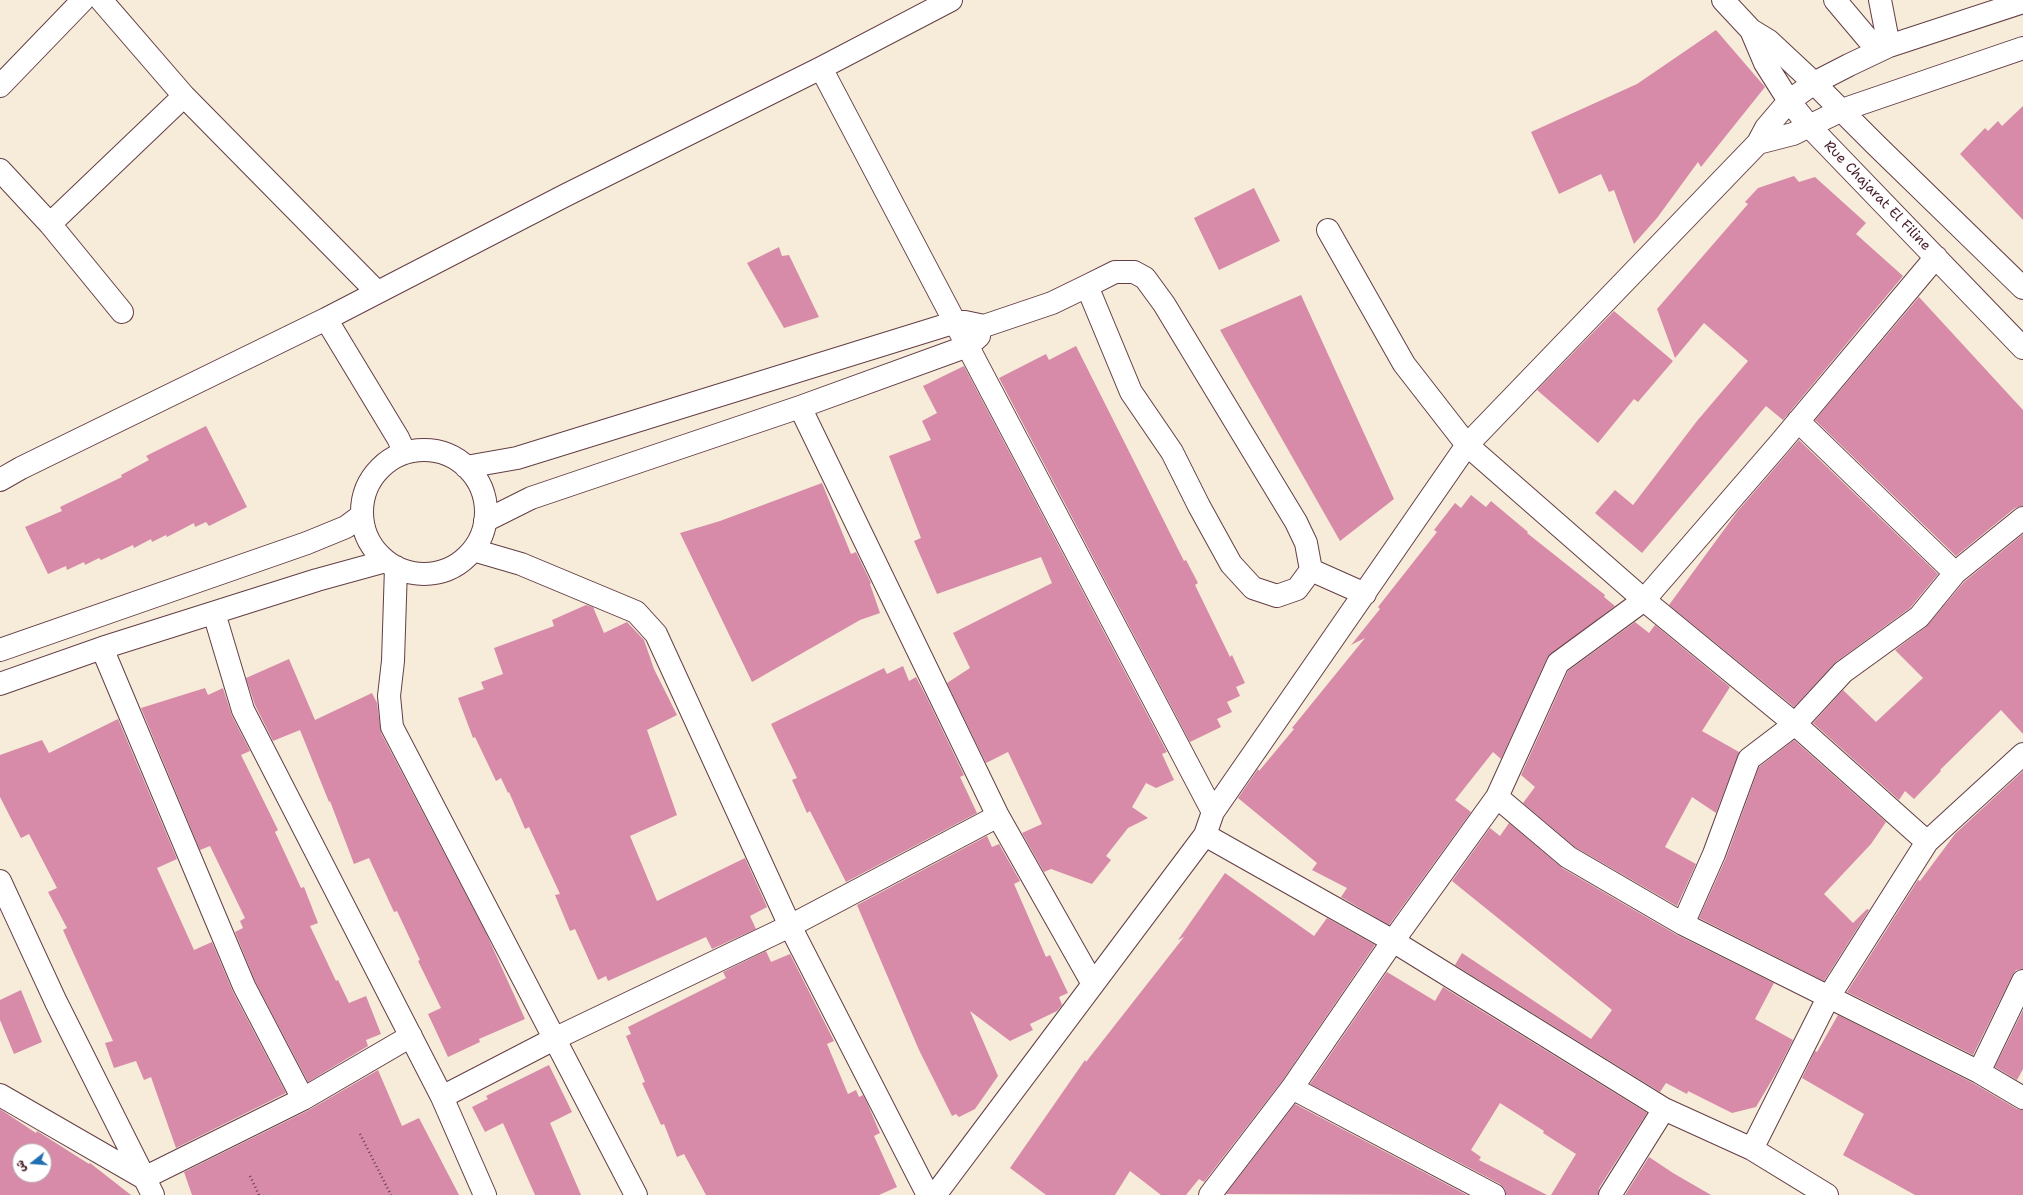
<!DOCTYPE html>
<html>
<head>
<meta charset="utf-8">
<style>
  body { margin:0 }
  #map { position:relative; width:2023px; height:1195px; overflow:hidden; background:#f6ecd9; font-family:"Shantell Sans","Playpen Sans Arabic",sans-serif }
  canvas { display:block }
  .north { position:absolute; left:12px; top:1143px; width:40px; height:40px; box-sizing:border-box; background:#fff; border:1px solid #b7a5aa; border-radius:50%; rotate:253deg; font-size:11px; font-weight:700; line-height:16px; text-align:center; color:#4a1f2b }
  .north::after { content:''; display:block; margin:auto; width:14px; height:18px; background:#1f6fb2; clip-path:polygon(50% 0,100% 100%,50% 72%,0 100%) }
</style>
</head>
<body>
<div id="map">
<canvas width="2023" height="1195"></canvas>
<div class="north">ش</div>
</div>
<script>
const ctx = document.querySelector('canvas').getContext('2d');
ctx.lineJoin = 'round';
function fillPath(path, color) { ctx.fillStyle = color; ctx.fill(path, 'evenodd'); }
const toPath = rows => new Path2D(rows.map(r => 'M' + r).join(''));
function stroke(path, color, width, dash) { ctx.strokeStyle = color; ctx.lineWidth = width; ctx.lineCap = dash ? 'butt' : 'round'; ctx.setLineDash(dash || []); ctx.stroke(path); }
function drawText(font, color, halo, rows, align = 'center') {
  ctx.font = font + ' "Shantell Sans",sans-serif'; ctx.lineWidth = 3.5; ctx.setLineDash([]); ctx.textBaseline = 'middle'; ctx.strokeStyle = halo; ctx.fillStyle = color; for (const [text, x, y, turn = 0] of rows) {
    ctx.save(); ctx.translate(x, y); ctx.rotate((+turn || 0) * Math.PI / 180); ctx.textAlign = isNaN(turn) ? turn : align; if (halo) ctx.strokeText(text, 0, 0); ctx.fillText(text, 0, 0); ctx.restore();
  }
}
fillPath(toPath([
  [1716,30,1765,87,1701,167,1698,162,1657,218,1634,244,1614,190,1609,192,1601,174,1559,194,1531,132,1637,84],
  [2023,106,2023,220,1960,154,1985,128,1988,131,1998,121,2002,126],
  [1794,176,1799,182,1815,177,1866,223,1856,234,1903,276,1783,420,1766,406,1642,553,1595,513,1615,490,1633,505,1697,421,1748,361,1704,323,1675,358,1657,309,1748,204,1745,202,1758,188],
  [1254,188,1280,241,1219,270,1194,218],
  [779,247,782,256,789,255,819,317,784,328,747,263],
  [1301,295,1394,499,1340,541,1220,330],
  [1919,297,2023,410,2023,506,2015,508,1956,556,1815,420],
  [1614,311,1673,361,1638,402,1634,399,1598,443,1537,390],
  [1076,346,1168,529,1184,561,1186,560,1198,583,1195,585,1230,657,1232,655,1245,683,1236,687,1240,696,1227,702,1232,712,1217,719,1221,727,1190,742,999,378,1046,354,1049,360],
  [964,366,1167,752,1162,754,1174,780,1156,788,1146,783,1132,807,1148,818,1128,828,1106,856,1111,860,1092,884,1051,869,1044,872,1022,833,1042,824,1008,752,986,763,947,683,970,668,953,633,1052,583,1041,557,937,594,914,541,921,538,889,456,931,440,922,421,937,413,923,386],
  [206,426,247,507,209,526,206,522,195,527,194,523,167,537,166,535,152,542,151,539,134,548,133,545,101,560,99,558,85,565,84,562,67,570,66,566,48,574,25,527,62,511,60,507,122,477,121,475,149,460,146,456],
  [1799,440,1938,574,1910,608,1836,662,1794,707,1669,605,1737,512],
  [822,483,851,554,856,552,871,583,870,584,880,613,860,620,752,682,680,533,720,521],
  [1471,495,1486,507,1491,501,1528,532,1527,533,1605,595,1604,597,1615,606,1547,658,1501,759,1493,752,1455,800,1471,812,1389,925,1341,897,1347,888,1312,870,1317,863,1238,798,1258,769,1259,771,1294,729,1292,728,1365,638,1351,645,1380,609,1378,607,1437,532,1434,530,1455,503,1461,508],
  [2023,534,2023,734,2001,710,1940,770,1941,771,1914,799,1905,791,1899,800,1813,723,1843,690,1876,722,1923,678,1895,650,1926,627,1964,582],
  [586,605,593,607,604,633,627,622,644,640,654,669,677,715,647,730,677,815,630,836,657,901,745,858,767,907,750,916,756,929,712,949,706,937,608,981,606,976,598,980,575,929,570,931,555,895,560,894,529,827,525,829,509,792,508,793,501,778,496,781,475,737,473,738,458,698,484,689,481,682,503,674,494,648,554,626,552,620],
  [1635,622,1649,633,1655,625,1730,687,1702,731,1739,752,1716,813,1692,797,1665,847,1696,864,1677,906,1575,847,1523,803,1535,787,1521,775,1568,671],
  [289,659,315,720,372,693,377,703,381,733,486,933,525,1019,479,1039,480,1042,448,1057,428,1014,441,1008,418,961,420,960,397,911,394,912,369,858,354,864,330,801,329,802,300,730,273,741,255,705,246,678],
  [903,666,909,681,916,677,926,696,964,775,960,777,977,813,846,882,810,811,807,813,792,780,797,778,771,724,884,668,887,674],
  [205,688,208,695,223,688,232,716,250,751,241,755,278,830,275,832,301,888,304,887,318,923,310,926,336,981,338,980,349,1003,366,996,381,1034,366,1040,368,1046,308,1082,255,981,235,932,243,928,240,921,245,918,210,846,200,850,141,708],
  [118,719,177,859,157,868,194,950,212,942,233,992,286,1093,176,1148,151,1077,144,1080,136,1061,114,1068,105,1043,113,1041,63,930,67,928,48,892,57,888,29,834,21,838,0,797,0,755,42,740,49,753],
  [1794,740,1886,822,1871,844,1824,894,1853,923,1867,909,1869,910,1824,981,1699,918,1726,858,1759,767],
  [2023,771,2023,969,2016,970,2012,976,1973,1055,1847,992,1918,880,1920,881,1955,834],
  [1509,823,1562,868,1677,935,1774,983,1755,1019,1793,1040,1776,1073,1756,1107,1732,1113,1688,1091,1687,1094,1666,1083,1660,1092,1455,965,1462,953,1591,1039,1612,1010,1452,881,1490,828,1500,836],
  [987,836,992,847,999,844,1020,881,1014,884,1046,957,1050,955,1068,993,1059,997,1062,1005,1057,1011,1030,1024,1033,1030,1010,1041,970,1011,998,1076,975,1109,959,1117,956,1114,952,1116,919,1050,857,905],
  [1225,873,1314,936,1327,918,1375,945,1282,1081,1204,1182,1199,1179,1186,1195,1161,1195,1130,1171,1115,1195,1046,1195,1010,1168,1085,1060,1086,1062,1184,937,1178,940],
  [766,951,771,962,790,954,834,1041,827,1044,848,1094,856,1090,859,1097,863,1095,868,1105,880,1133,874,1136,897,1187,879,1195,706,1195,684,1154,677,1157,664,1124,661,1125,642,1083,645,1082,626,1036,631,1034,628,1027,726,978,723,972],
  [1387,972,1435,1001,1443,987,1647,1113,1599,1188,1598,1195,1551,1195,1576,1154,1543,1133,1544,1131,1500,1103,1471,1150,1481,1157,1479,1160,1547,1195,1506,1195,1505,1189,1500,1184,1310,1084],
  [21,990,42,1042,14,1054,0,1020,0,1000],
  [2023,1010,2023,1069,2017,1080,1995,1067],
  [1838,1015,1973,1083,2017,1109,2023,1110,2023,1195,1915,1195,1843,1155,1864,1114,1802,1078,1815,1051,1817,1052],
  [549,1065,572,1112,550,1123,581,1195,535,1195,503,1123,485,1132,472,1107,488,1099,486,1096],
  [378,1070,402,1126,419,1118,459,1195,192,1195,184,1172,309,1110],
  [1295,1104,1467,1195,1226,1194],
  [0,1109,36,1133,37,1131,89,1164,90,1163,131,1195,0,1195],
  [20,1151,44,1151,44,1175,20,1175],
  [1649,1157,1673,1173,1711,1195,1625,1195]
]), '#d78ba8');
const minor = toPath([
  [101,0,184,96,377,292],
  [1723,0,1751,30,1769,41,1814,83,1876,145,2023,288],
  [1835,0,1878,51],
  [1880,0,1889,46],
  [1751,30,1765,63,1789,101,1810,127,2023,348],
  [821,68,1213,812],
  [0,86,83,0],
  [1758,143,1793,134,1842,110,2023,48],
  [0,170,50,224,122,312],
  [50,224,184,96],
  [1328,230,1404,364,1467,445,1644,600,1795,724,1927,842],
  [326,319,398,438,405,453],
  [800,407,998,816,1093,984],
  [1798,421,1955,573],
  '362 512a62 62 0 1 1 124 0a62 62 0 1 1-124 0Z',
  [466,467,517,458,956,322,965,322,984,326,1052,303,1087,286,1115,272,1134,272,1145,278,1164,304,1296,522,1306,543,1311,570,1297,589,1277,596,1253,588,1231,564,1199,506,1172,452,1131,392,1087,286],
  [0,480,21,468,326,319,566,195,821,68,951,0],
  [485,521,531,498,800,407,968,346,979,336],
  [473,550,521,564,636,612,656,634,790,926,928,1195],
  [396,567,393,661,389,696,392,727,636,1195],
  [1311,570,1365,594],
  [214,613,243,710,442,1097,485,1195],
  [102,648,244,986,303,1099],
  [0,650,307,543,346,527,362,515],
  [0,684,102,648,317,580,386,561],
  [1497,797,1568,857,1683,924,1979,1072,2023,1098],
  [1205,835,1393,941,1664,1109,1752,1149,1827,1195],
  [0,881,56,1002,153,1195],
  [1683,924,1714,854,1749,759,1795,724,1843,672,1919,617,1955,573,2023,518],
  [1979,1072,2023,981],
  [1292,1088,1494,1195],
  [0,1095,144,1178],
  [442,1097,554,1039,790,926,998,816],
  [1752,1149,1828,998,1927,842,2023,754],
  [144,1178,303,1099,411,1036],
  [935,1195,1205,835,1213,812,1467,445,1758,143,1766,128,1789,101,1814,83,1849,65,1889,46,2023,2],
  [1210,1195,1292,1088,1393,941,1497,797,1558,663,1644,600,1780,443,1936,257],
  [1610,1195,1664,1109]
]);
stroke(minor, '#643e45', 24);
stroke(toPath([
  [360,1134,391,1195],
  [250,1176,259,1195]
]), '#643e45', 2.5, [1, 3]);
stroke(minor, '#fff', 22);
drawText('14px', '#4a1f2b', '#fff', [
  ["Rue Chajarat El Filine",1877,196,46]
]);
</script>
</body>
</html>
